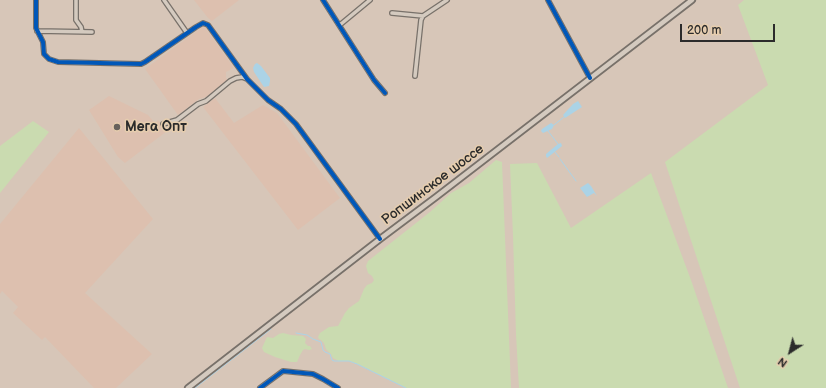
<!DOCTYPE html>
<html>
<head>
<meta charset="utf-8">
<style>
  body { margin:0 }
  #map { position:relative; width:826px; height:388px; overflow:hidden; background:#d7c6b8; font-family:"Balsamiq Sans",sans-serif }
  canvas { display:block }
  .north { position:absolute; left:770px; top:332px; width:40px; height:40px; -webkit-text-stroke:3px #e6cdae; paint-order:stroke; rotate:216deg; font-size:11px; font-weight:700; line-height:16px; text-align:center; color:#2b2b2b }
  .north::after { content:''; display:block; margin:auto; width:14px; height:18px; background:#2b2b2b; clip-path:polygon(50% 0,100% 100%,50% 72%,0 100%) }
  .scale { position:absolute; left:680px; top:24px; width:95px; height:18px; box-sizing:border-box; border:2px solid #2b2b2b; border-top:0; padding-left:5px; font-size:12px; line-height:14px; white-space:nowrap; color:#2b2b2b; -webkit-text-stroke:3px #e6cdae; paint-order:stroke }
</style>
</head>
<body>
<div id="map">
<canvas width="826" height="388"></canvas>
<div class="north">N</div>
<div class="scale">200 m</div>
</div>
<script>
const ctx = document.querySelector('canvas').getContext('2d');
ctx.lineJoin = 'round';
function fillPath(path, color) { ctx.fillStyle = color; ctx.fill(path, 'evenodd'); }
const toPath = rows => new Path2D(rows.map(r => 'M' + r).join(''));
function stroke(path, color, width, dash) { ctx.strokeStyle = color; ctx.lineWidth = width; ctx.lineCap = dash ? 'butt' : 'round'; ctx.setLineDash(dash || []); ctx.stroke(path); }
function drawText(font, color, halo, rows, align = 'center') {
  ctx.font = font + ' "Balsamiq Sans",sans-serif'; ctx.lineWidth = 3; ctx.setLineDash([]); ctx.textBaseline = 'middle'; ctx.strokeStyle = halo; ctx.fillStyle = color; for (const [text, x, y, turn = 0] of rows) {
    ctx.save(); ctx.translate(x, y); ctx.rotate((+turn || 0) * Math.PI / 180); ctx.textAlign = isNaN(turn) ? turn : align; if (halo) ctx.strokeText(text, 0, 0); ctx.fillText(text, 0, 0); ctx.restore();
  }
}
fillPath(toPath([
  [194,0,239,0,212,21,208,18],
  [204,26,234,68,226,72,226,78,228,80,206,97,199,99,178,115,145,69],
  [109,96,148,115,155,123,158,120,167,131,125,163,118,157,89,110],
  [215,98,234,123,263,105,277,113,340,198,298,230,203,107],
  [79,128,153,219,85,293,152,354,116,388,94,388,45,337,42,340,13,313,18,307,2,291,0,294,0,224]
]), '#ddc0af');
fillPath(toPath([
  [744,0,826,0,826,388,740,388,665,162,768,85,738,5],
  [33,121,49,132,0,193,0,146],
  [496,160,502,162,511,388,406,388,357,364,349,361,339,361,333,358,331,354,326,349,324,343,321,340,319,339,318,337,320,333,329,327,338,326,345,313,349,308,359,301,364,289,367,285,372,283,374,280,372,276,368,273,366,266,368,261,430,212,451,193,469,183],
  [537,163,571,228,651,173,691,280,728,388,519,388,516,334,513,236,510,164],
  [283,333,291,335,303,336,306,339,305,343,308,346,310,346,312,349,309,350,305,349,303,350,300,355,297,362,291,362,275,357,264,352,262,348,267,337,273,338,279,334]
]), '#cadbb0');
fillPath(toPath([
  [257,63,261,66,270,78,270,81,269,86,264,87,254,72,253,68,255,64],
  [578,101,582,107,565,118,563,115,573,104],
  [551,123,554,125,552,129,543,133,541,131,542,129],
  [561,143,562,146,547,158,546,156,546,154,558,144],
  [588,183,591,186,597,196,594,193,587,197,580,188]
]), '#abd3e6');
stroke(toPath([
  [554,125,564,117],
  [548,131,558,144],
  [555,152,559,157],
  [560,159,576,181],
  [296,333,307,335,313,339,321,342,323,350,325,352,330,354,332,360,334,361,349,361,357,364,406,388],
  [195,388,271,329]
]), '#abd3e6', 1);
const minor = toPath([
  [36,0,36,28,43,42,44,54,49,59,58,62,141,64,145,62,196,27,203,23,208,25,247,79,268,100,281,109,296,124,380,239],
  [76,0,76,20,81,27,82,32],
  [164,0,187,33],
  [323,0,374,80,385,93],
  [548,0,590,78],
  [392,13,423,16],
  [339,24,341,24,370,0],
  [37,31,92,32],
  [415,76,421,20,423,16,447,0],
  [163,124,177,120,198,104,206,101,230,81,236,78,242,77,247,79],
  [260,388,283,371,313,374,323,379,338,388]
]);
const secondary = toPath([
  [188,388,380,239,436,197,692,0]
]);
stroke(minor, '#78716a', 6);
stroke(secondary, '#78716a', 8);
stroke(minor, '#d4cabf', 3.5);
stroke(secondary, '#d4cabf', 4.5);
stroke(toPath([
  [36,0,36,28,43,42,44,54,49,59,58,62,141,64,145,62,196,27,203,23,208,25,247,79,268,100,281,109,296,124,380,239],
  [323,0,374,80,385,93],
  [548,0,590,78],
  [260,388,283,371,313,374,323,379,338,388]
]), '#0057b8', 4);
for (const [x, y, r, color] of [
  [117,127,4,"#67615c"]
]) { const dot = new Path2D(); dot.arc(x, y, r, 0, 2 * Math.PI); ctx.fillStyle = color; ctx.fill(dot); stroke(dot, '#e6cdae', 1.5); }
drawText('bold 14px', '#2b2b2b', '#e6cdae', [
  ["Мега Опт",125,127]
], 'left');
drawText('14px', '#2b2b2b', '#e6cdae', [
  ["Ропшинское шоссе",433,185,-37]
]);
</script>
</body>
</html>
